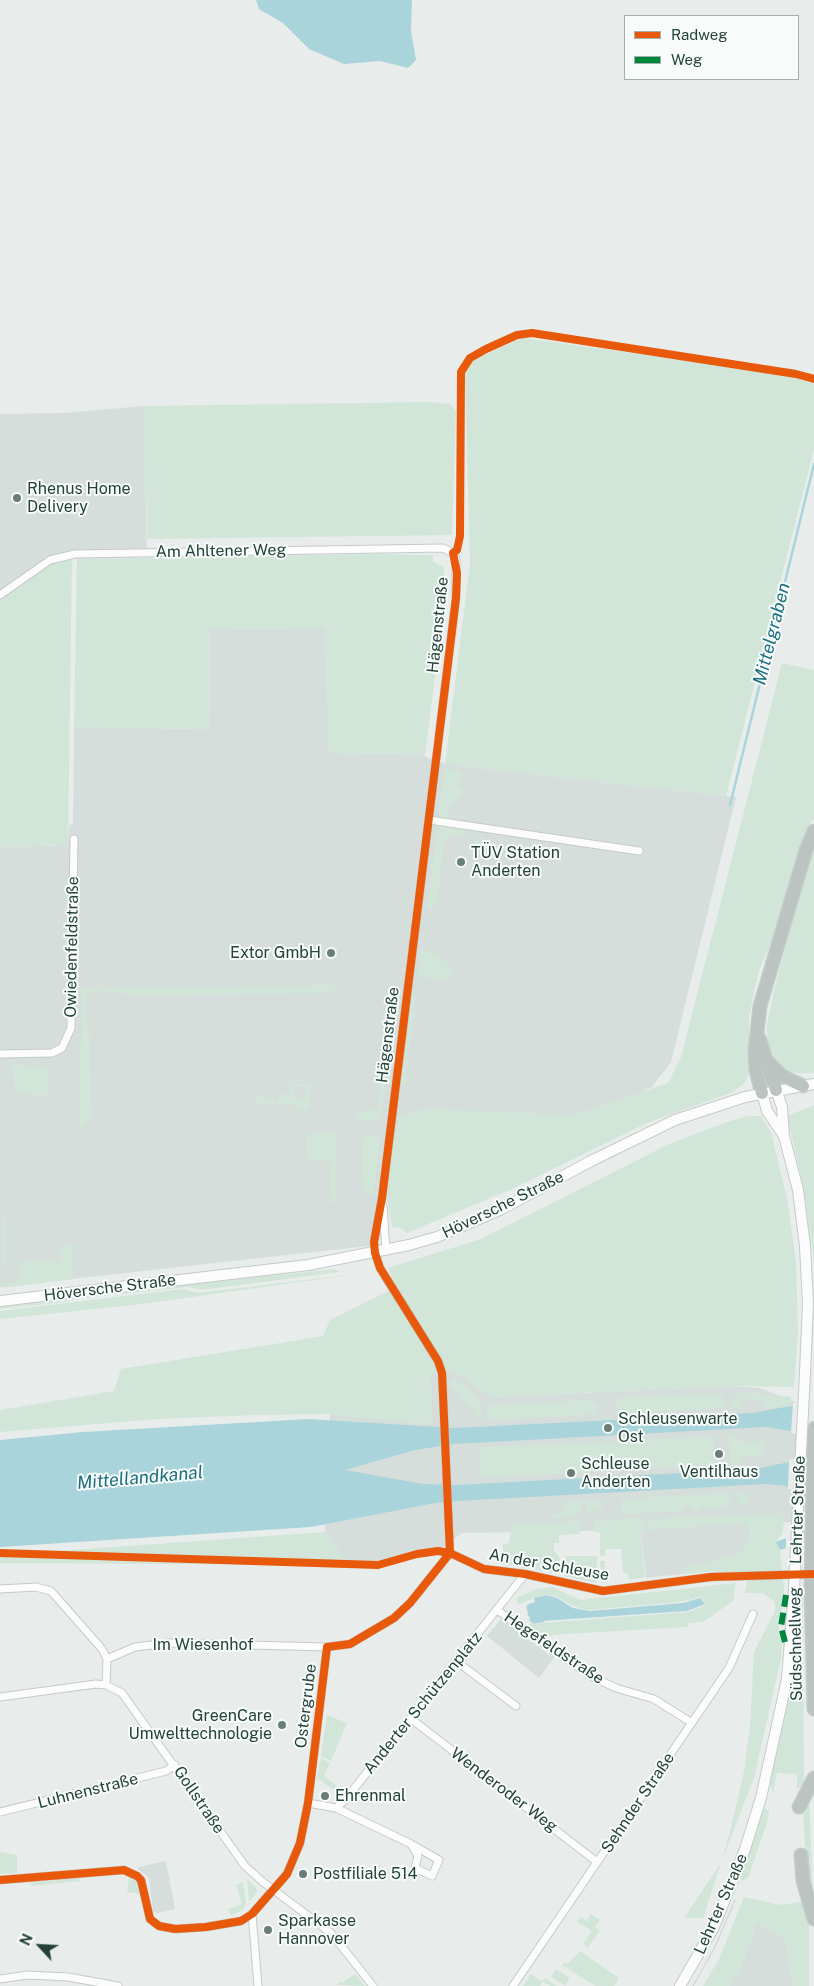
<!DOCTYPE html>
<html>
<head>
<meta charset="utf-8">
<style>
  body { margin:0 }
  #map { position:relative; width:814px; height:1986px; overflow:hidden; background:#e8edeb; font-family:"Public Sans",sans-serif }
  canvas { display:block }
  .legend { position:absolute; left:624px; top:15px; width:175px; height:65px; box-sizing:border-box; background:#f7fbf9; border:1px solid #a3b1ad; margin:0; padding:6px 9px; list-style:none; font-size:15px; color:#24423a }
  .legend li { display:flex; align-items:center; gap:10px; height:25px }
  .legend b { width:25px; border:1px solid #a3b1ad }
  .north { position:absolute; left:15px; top:1921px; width:50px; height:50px; -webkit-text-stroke:4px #f7fbf9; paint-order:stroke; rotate:295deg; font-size:14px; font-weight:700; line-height:20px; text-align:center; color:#24423a }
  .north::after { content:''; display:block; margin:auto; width:18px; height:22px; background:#24423a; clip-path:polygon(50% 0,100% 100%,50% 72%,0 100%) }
</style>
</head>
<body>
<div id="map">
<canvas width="814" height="1986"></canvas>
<ul class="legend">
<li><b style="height:6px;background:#e8590c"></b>Radweg</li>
<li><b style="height:6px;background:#00873e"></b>Weg</li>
</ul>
<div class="north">N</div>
</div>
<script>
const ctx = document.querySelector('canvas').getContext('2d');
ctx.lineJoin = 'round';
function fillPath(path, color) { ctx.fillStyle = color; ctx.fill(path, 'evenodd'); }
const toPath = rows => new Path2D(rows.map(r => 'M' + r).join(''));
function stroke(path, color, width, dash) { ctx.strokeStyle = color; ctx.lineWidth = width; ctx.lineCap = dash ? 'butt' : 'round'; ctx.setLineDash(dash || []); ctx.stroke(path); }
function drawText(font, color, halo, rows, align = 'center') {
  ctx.font = font + ' "Public Sans",sans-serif'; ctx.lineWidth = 4; ctx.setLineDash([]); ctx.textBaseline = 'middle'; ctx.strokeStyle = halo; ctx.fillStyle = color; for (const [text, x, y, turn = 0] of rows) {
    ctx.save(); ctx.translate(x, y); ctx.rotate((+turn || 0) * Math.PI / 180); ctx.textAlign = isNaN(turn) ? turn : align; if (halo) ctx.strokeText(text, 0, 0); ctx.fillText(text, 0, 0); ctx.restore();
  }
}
fillPath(toPath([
  [144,406,147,557,72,559,46,568,0,601,0,414,62,413],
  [325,628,329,753,418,754,445,764,736,797,671,1062,652,1087,511,1157,382,1200,377,1245,0,1287,0,847,68,845,69,825,73,824,74,727,209,729,210,629],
  [449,1370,463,1376,492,1397,732,1386,760,1388,801,1404,814,1402,814,1523,777,1522,750,1573,712,1571,646,1578,641,1530,462,1533,435,1553,349,1565,325,1532,330,1414,431,1424,430,1375],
  [500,1620,504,1620,549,1655,555,1656,539,1678,487,1636],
  [166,1861,175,1909,158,1913,153,1912,149,1878,138,1869,139,1867],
  [757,1921,785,1939,793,1986,729,1986,739,1972]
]), '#d6dedb');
fillPath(toPath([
  [523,338,784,374,814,384,814,449,726,796,445,764,470,563,465,372,473,360],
  [430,402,450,404,456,411,452,535,147,539,144,406],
  [374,554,433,555,433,562,443,566,444,571,444,604,425,756,418,754,328,753,325,628,210,629,209,729,74,727,77,559],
  [72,559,68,845,0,847,0,601,46,568],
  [782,663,814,670,814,818,804,834,779,925,760,968,755,987,749,1018,749,1072,745,1083,731,1093,649,1122,512,1189,407,1233,400,1228,392,1227,385,1187,399,1116,426,1109,575,1115,668,1083,681,1057],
  [444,770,461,771,459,786,462,787,465,792,449,806,448,818,438,816],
  [438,825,467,829,466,835,464,837,450,835,444,840,436,907,427,909],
  [476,837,481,838,476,870,472,870],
  [814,843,814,1073,796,1073,783,1069,771,1057,767,1046,767,1024,777,978],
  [421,951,435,953,453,969,445,980,417,976],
  [341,985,331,993,135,995,99,990,93,991,87,995,84,1006,89,1030,91,1119,80,1130,82,988],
  [412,992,416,993,405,1085,401,1084],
  [77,994,77,1063,72,1063,76,1061],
  [386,997,394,997,396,1001,381,1118,375,1120,358,1120,356,1117,358,1113,378,1109,387,1040],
  [13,1065,49,1066,48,1095,15,1094],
  [289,1084,309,1084,310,1109,297,1110,297,1104,277,1104,277,1099,282,1099,282,1094,290,1093,290,1089,294,1089,292,1096,297,1101,306,1098,305,1088,301,1086,290,1087],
  [255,1085,257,1096,274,1099,274,1104,257,1105,255,1110],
  [814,1105,814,1260,803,1185,787,1116],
  [748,1116,761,1116,771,1132,787,1198,796,1262,798,1332,794,1387,732,1386,492,1397,463,1376,449,1370,430,1375,431,1424,331,1414,254,1415,157,1419,0,1432,0,1410,114,1391,121,1369,323,1336,330,1320,396,1287,388,1268,481,1239,669,1144,727,1122],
  [337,1132,336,1203,331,1203,330,1166,332,1166,332,1161,307,1161,306,1138,311,1133],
  [365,1133,380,1137,373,1195,363,1193,362,1138,365,1138],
  [3,1217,6,1219,6,1263,3,1264],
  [61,1244,73,1245,73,1279,2,1288,2,1284,16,1282,19,1278,20,1261,61,1262],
  [334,1269,340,1272,202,1290,187,1287,84,1298,155,1288],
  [371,1272,142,1304,0,1319,0,1311,183,1289,198,1293],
  [67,1300,71,1301,0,1309,0,1307],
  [453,1378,469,1389,478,1399,482,1420,473,1412,472,1407,468,1407,459,1392,449,1385],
  [746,1392,791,1397,791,1406,765,1409,765,1400,750,1401,749,1398,741,1399,741,1408,731,1409,731,1402,736,1395],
  [717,1393,723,1397,726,1408,617,1413,616,1401,619,1398],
  [590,1400,590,1404,597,1404,597,1414,487,1420,487,1410,491,1405],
  [735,1434,745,1444,763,1440,764,1457,746,1455,737,1466,730,1466,729,1435],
  [714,1437,712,1457,715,1458,715,1465,484,1478,480,1474,479,1452,483,1447],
  [745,1492,746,1500,748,1501,748,1507,740,1503,736,1497,735,1493],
  [731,1493,729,1502,723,1508,706,1510,705,1505,700,1505,697,1511,692,1511,689,1506,684,1506,684,1511,644,1513,644,1509,636,1510,636,1514,622,1514,621,1499],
  [602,1500,602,1510,590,1511,587,1513,587,1501],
  [582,1501,582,1513,574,1512,574,1517,552,1518,552,1513,563,1513,563,1502],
  [782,1513,784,1515,783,1532,776,1542,780,1550,784,1589,778,1632,782,1644,781,1658,754,1778,721,1863,703,1918,684,1918,721,1863,730,1832,744,1771,750,1726,754,1652,775,1611,775,1602,763,1593,745,1593,749,1573,712,1571,685,1574,683,1568,736,1555,741,1552,749,1539,750,1531,747,1525,743,1523,649,1530,647,1519],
  [645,1518,646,1530,641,1530,645,1577,629,1580,628,1573,623,1573,621,1549,605,1549,605,1556,600,1556,600,1532,594,1532,594,1520],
  [579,1521,580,1534,559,1535,559,1543,554,1543,554,1550,560,1559,560,1574,503,1564,503,1544,509,1543,512,1524],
  [325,1532,349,1565,0,1563,0,1555],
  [565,1556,597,1556,597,1583,564,1576],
  [600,1561,605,1561,605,1583,601,1583],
  [736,1583,733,1601,703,1622,689,1623,687,1627,564,1634,538,1637,528,1624,688,1612,706,1605,700,1597,679,1602,588,1610,573,1606,557,1597,546,1594,519,1604,517,1603,517,1598,536,1589,552,1587,580,1600],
  [803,1591,804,1785,797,1789,797,1774,777,1773,773,1793,769,1783,789,1688],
  [327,1715,347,1723,331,1761,321,1756],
  [321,1758,330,1763,324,1776,337,1786,334,1790,317,1778],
  [809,1791,811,1842,813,1901,806,1874,803,1808],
  [765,1808,769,1811,768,1820,748,1878,742,1881,740,1877,761,1810],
  [0,1852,17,1855,17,1873,0,1874],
  [129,1876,136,1882,140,1894,127,1892],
  [79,1878,80,1881,31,1886,31,1883],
  [247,1879,258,1890,250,1901,249,1901],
  [243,1882,246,1904,243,1910,231,1916,228,1909,242,1904,236,1885],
  [744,1897,781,1905,804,1901,809,1917,809,1986,793,1986,785,1939,757,1921,739,1972,729,1986,703,1986,719,1959],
  [591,1914,600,1920,595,1927,600,1930,588,1948,583,1944,592,1931,577,1922,581,1917,587,1921],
  [580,1951,619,1978,614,1986,595,1986,562,1965,565,1962,568,1964],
  [556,1969,570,1978,565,1986,551,1977],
  [355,1974,365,1986,338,1985,340,1981,342,1983],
  [531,1974,542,1981,545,1978,556,1986,550,1986,543,1981,540,1986,523,1986]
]), '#d1e6d8');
fillPath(toPath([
  [256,0,412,0,411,31,416,60,408,68,380,61,344,64,309,49,283,23,259,9],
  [814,1402,814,1435,766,1427,454,1444,415,1450,345,1470,423,1484,456,1485,755,1469,814,1457,814,1489,767,1484,457,1501,435,1503,311,1527,0,1547,0,1440,83,1432,309,1419,454,1428,752,1413],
  [814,1527,814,1539,780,1550,776,1542],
  [546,1595,557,1598,573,1608,590,1611,683,1603,700,1598,705,1604,687,1611,541,1621,534,1598]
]), '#a9d4db');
fillPath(toPath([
  [814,1399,814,1437,807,1436,809,1400],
  [807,1400,806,1436,791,1433,793,1403],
  [805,1457,804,1491,788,1489,789,1460],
  [803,1529,802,1545,786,1551,786,1535]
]), '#e8edeb');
stroke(toPath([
  [730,805,814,464]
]), '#a9d4db', 2.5);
stroke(toPath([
  [531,1608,537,1606],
  [532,1613,549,1610],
  [534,1619,541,1618]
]), '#a9d4db', 9);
const street = toPath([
  [0,595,50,560,75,554,443,548,453,553,456,559,456,598,382,1198,374,1242,375,1253,380,1268,438,1361,442,1373,450,1553],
  [429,820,639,851],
  [0,1054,52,1053,62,1048,71,1028,74,839],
  [383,1206,386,1251],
  [450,1553,484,1569,525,1574,603,1591,711,1577,813,1574],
  [0,1589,36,1587,51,1591,102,1649,107,1659],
  [497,1610,591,1676,616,1688,654,1699,692,1723],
  [456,1661,516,1706],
  [106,1685,107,1659,135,1647,169,1643,327,1647],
  [0,1697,96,1684,106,1685,122,1693,245,1866,263,1882,331,1933,373,1986],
  [410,1718,597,1862],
  [308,1803,336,1808,345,1800,525,1574],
  [336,1808,411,1844,439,1860,432,1876,415,1868,418,1856,411,1844],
  [0,1812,166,1771,175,1765],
  [0,1880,124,1870,137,1876,141,1880,150,1919,159,1926,175,1929,206,1927,241,1921,252,1914,287,1874,300,1843,308,1803,327,1647,350,1644,394,1618,410,1603,450,1553],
  [252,1914,258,1986],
  [0,1979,27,1975,68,1977,118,1986],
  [513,1986,729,1668,753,1614]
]);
const secondary = toPath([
  [776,1090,782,1107,784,1136,798,1190,805,1246,808,1303,805,1373],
  [762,1093,767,1111,784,1136],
  [0,1301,308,1265,409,1245,437,1237,500,1210,591,1161,675,1120,745,1097,814,1084],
  [680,1986,714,1927,745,1849,761,1798,787,1679,794,1588]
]);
const highway = toPath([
  [759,1038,776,1090],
  [768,1062,782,1076,803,1086],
  [762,1093,756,1071,755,1050,760,1006,806,850,814,831],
  [811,1590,814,1709],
  [799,1807,814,1778],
  [801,1855,803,1881,814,1919]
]);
stroke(street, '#c5cac8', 9);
stroke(secondary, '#c3cbc8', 12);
stroke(highway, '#c3ccc9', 15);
stroke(street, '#fcfcfc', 7);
stroke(secondary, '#fcfcfc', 10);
stroke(highway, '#bcc4c2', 12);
stroke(toPath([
  [693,1986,715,1947,735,1900]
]), '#c9cdcc', 1);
const secondaryBridge = toPath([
  [794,1588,805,1373]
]);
const highwayBridge = toPath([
  [811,1590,814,1427]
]);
stroke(secondaryBridge, '#c3cbc8', 12, []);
stroke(highwayBridge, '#c3ccc9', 15, []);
stroke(secondaryBridge, '#fcfcfc', 10);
stroke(highwayBridge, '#bcc4c2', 12);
stroke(toPath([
  [785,1642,781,1627,787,1589]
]), '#00873e', 6, [12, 6]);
stroke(toPath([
  [0,1553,378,1565,417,1554,438,1551,450,1553,484,1569,525,1574,603,1591,711,1577,814,1574],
  [450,1553,442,1373,438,1361,380,1268,375,1253,374,1242,382,1198,456,598,457,573,453,553,457,550,460,536,461,372,470,358,486,349,517,335,532,333,796,374,814,379],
  [0,1880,124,1870,137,1876,141,1880,150,1919,159,1926,175,1929,206,1927,241,1921,252,1914,287,1874,300,1843,308,1803,327,1647,350,1644,394,1618,410,1603,450,1553]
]), '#e8590c', 8);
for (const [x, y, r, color] of [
  [17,498,5,"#697e78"],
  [461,862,5,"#697e78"],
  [331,953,5,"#697e78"],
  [608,1428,5,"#697e78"],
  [719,1454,5,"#697e78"],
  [571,1473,5,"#697e78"],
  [282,1725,5,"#697e78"],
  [325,1796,5,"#697e78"],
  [303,1874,5,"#697e78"],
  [268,1930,5,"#697e78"]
]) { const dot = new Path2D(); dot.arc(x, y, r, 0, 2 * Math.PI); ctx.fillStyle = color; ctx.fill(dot); stroke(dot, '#f7fbf9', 2); }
drawText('16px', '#24423a', '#f7fbf9', [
  ["Rhenus Home",27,489],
  ["Delivery",27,507],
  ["TÜV Station",471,853],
  ["Anderten",471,871],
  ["Extor GmbH",321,953,"right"],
  ["Schleusenwarte",618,1419],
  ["Ost",618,1437],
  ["Schleuse",581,1464],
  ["Anderten",581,1482],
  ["Ventilhaus",719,1472,"center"],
  ["GreenCare",272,1716,"right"],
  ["Umwelttechnologie",272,1734,"right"],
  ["Ehrenmal",335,1796],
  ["Postfiliale 514",313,1874],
  ["Sparkasse",278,1921],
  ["Hannover",278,1939]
], 'left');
drawText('16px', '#24423a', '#f7fbf9', [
  ["Am Ahltener Weg",221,551,-1],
  ["Hägenstraße",438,625,-84],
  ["Owiedenfeldstraße",72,947,-89],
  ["Hägenstraße",388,1035,-83],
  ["Höversche Straße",503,1205,-26],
  ["Höversche Straße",110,1288,-7],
  ["Lehrter Straße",798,1510,-88],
  ["An der Schleuse",549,1565,10],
  ["Südschnellweg",796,1644,-91],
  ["Im Wiesenhof",203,1645],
  ["Hegefeldstraße",554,1648,34],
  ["Anderter Schützenplatz",423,1703,-51],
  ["Ostergrube",306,1706,-83],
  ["Wenderoder Weg",504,1790,37],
  ["Luhnenstraße",88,1791,-14],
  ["Gollstraße",199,1800,56],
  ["Sehnder Straße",638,1803,-56],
  ["Lehrter Straße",721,1904,-66]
]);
drawText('italic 18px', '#1c6f80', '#f7fbf9', [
  ["Mittelgraben",772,634,-76],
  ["Mittellandkanal",140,1478,-5]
]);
</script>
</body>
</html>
